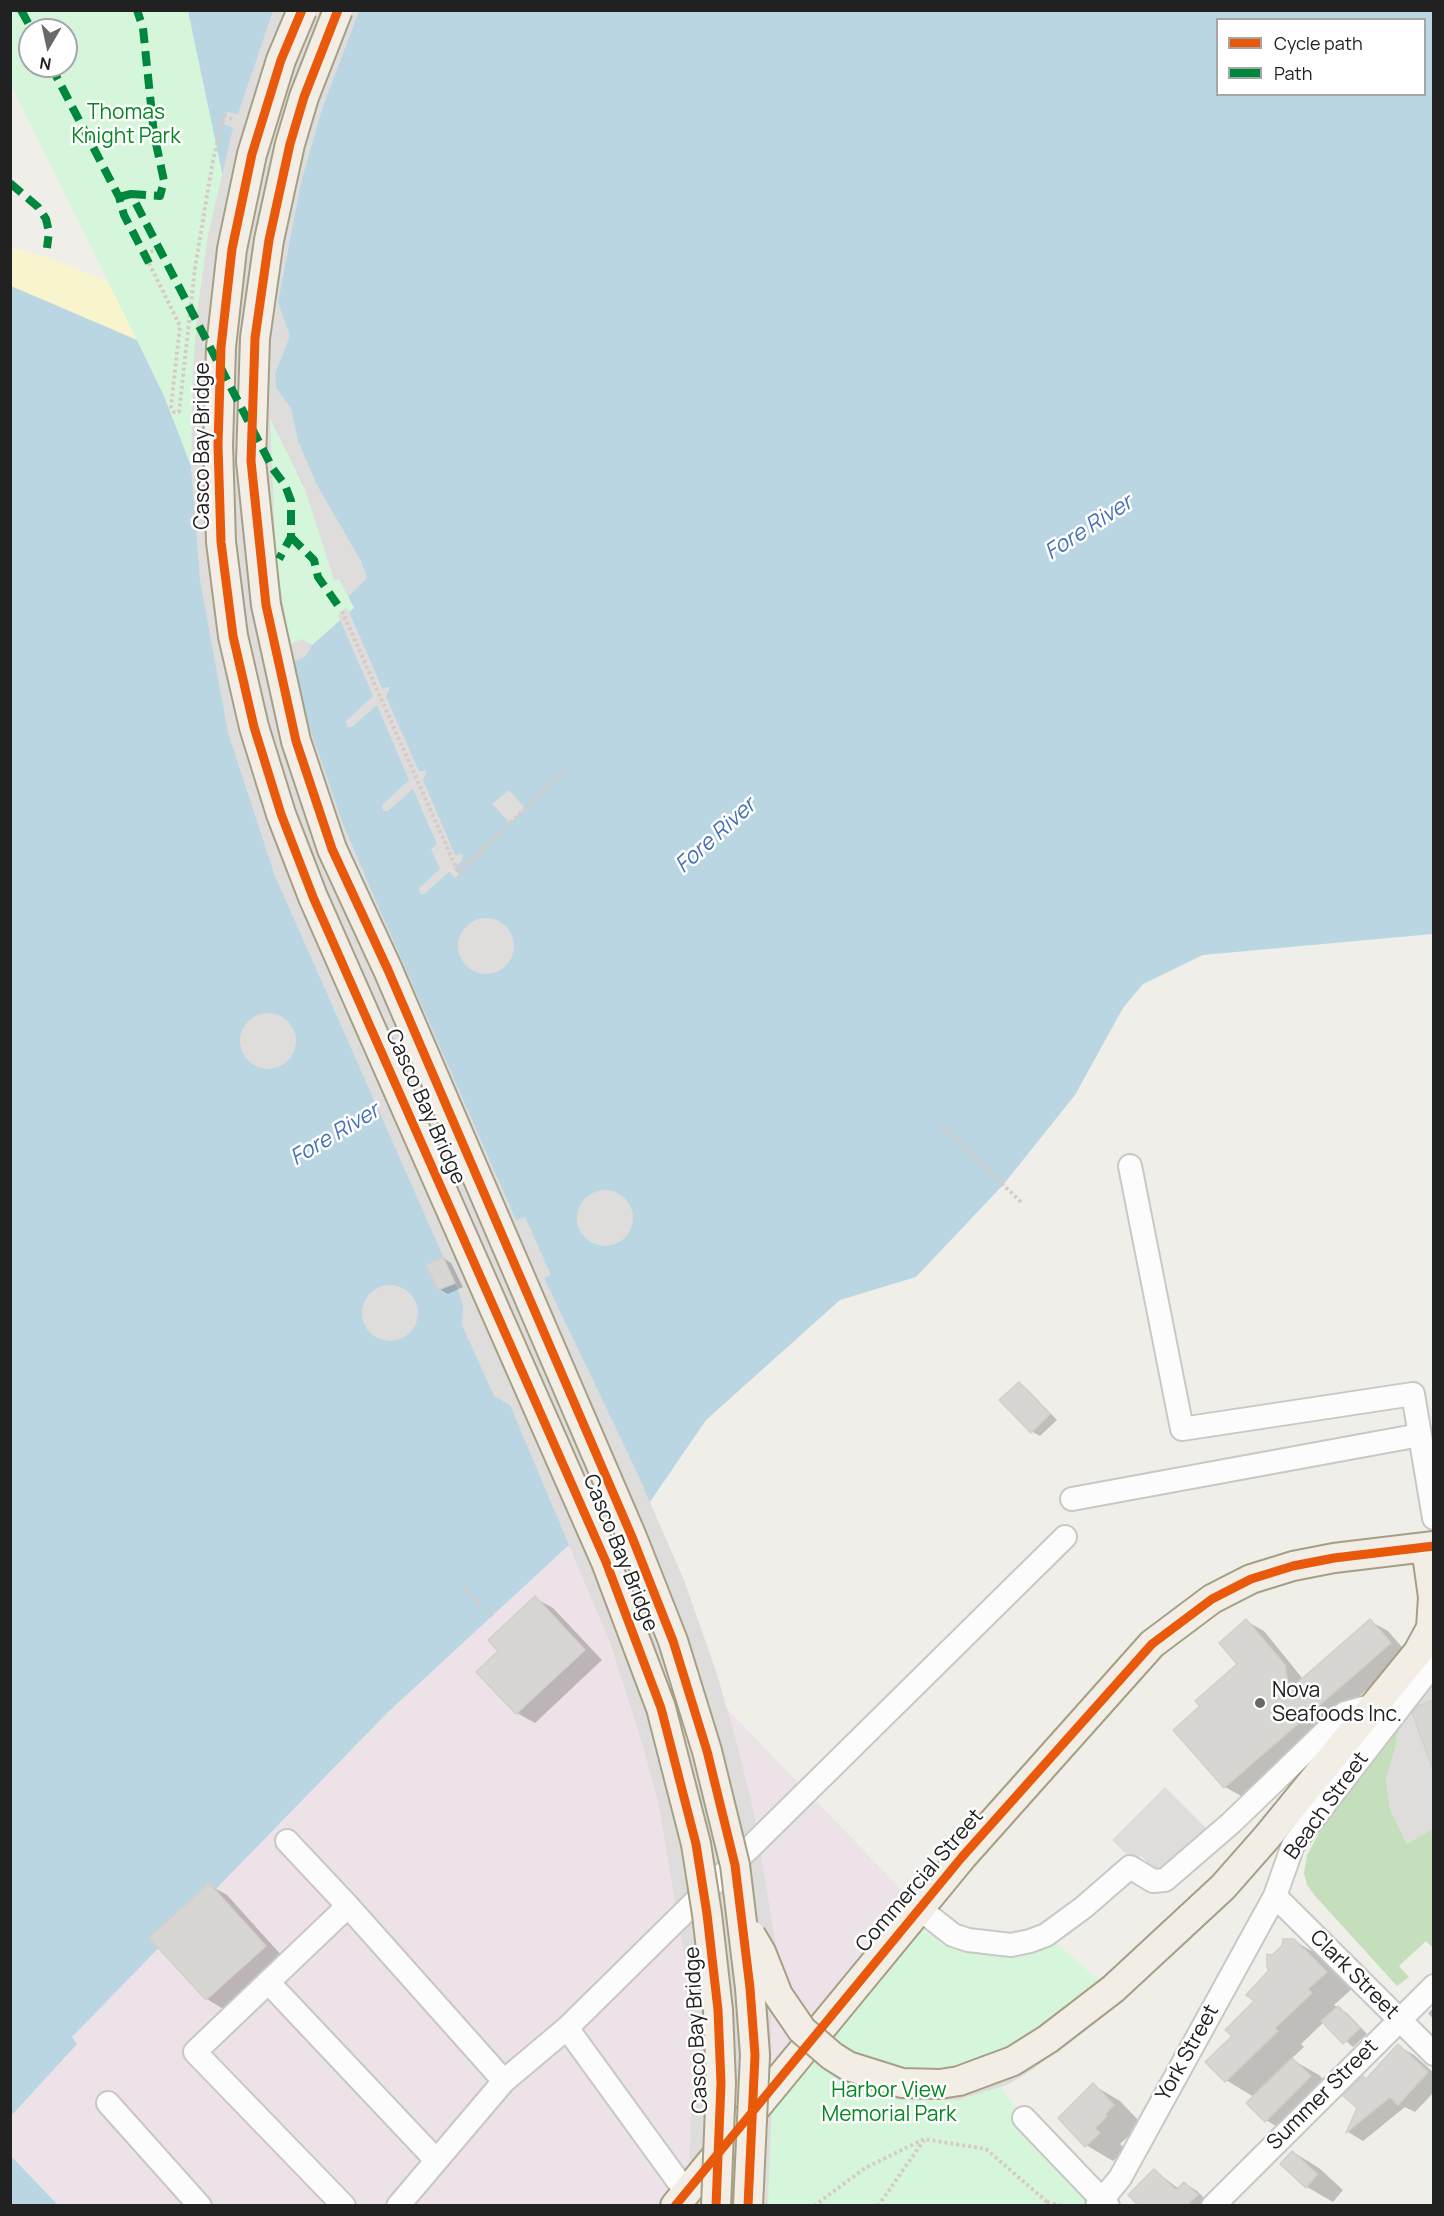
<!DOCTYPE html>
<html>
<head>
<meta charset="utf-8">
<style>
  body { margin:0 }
  #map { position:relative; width:1444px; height:2216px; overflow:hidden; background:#efeee9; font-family:Manrope,sans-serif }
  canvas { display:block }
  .frame { position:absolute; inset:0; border:12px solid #212121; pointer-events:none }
  .legend { position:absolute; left:1216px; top:18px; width:210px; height:78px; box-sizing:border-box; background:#fff; border:2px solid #a6a6a6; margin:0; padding:8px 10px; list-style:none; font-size:18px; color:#212121 }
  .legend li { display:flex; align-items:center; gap:12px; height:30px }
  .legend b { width:30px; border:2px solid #a6a6a6 }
  .north { position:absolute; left:18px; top:18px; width:60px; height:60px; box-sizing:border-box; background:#fff; border:2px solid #a6a6a6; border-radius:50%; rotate:189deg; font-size:16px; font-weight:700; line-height:24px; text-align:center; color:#212121 }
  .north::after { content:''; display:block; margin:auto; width:21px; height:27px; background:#696967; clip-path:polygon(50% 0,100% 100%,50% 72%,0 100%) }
</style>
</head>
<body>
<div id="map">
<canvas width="1444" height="2216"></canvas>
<div class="frame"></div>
<ul class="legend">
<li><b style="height:8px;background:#e8590c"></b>Cycle path</li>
<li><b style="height:8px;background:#00873e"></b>Path</li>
</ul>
<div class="north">N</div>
</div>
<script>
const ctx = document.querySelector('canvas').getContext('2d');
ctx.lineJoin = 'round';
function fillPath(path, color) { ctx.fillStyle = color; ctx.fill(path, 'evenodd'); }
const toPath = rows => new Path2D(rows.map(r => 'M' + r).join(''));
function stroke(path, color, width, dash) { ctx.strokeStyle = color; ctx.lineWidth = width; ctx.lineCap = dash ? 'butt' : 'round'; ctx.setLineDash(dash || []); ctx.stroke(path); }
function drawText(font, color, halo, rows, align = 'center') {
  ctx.font = font + ' Manrope,sans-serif'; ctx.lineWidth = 5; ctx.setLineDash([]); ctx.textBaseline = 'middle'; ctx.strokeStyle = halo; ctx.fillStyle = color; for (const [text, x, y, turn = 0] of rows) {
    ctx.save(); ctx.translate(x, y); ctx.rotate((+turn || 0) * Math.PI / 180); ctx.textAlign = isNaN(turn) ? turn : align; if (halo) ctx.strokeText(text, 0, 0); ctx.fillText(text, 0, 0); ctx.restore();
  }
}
fillPath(toPath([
  [569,1545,920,1909,675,2205,58,2205,11,2156,11,2116,15,2110,11,1971,386,1714],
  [69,2005,85,2023,71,2037,77,2043,39,2084]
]), '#ede2e7');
fillPath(toPath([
  [1400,1723,1395,1750,1386,1779,1390,1809,1407,1844,1433,1828,1433,1948,1426,1941,1399,1966,1409,1977,1397,1986,1316,1897,1307,1885,1304,1873,1307,1855,1324,1824]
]), '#c5dfbd');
fillPath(toPath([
  [10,247,43,256,108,281,137,340,130,369,11,307]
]), '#f8f5ce');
fillPath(toPath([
  [11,11,188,11,276,429,323,527,354,608,312,645,221,695,191,466,164,395,11,85],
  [30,30,66,30,66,66,30,66],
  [920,1909,953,1935,1046,1935,1100,1981,1022,2041,983,2064,1024,2118,1097,2205,671,2206]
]), '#d6f6db');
fillPath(toPath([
  [1433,1680,1433,1700,1410,1709,1433,1769,1433,1828,1407,1844,1390,1809,1386,1779,1395,1750,1400,1723,1410,1709],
  [1165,1787,1208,1830,1161,1876,1141,1856,1134,1862,1112,1840]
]), '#dedddb');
fillPath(toPath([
  [188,11,1433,11,1433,934,1203,955,1143,984,1123,1008,1075,1095,1003,1185,916,1277,840,1300,706,1420,650,1502,569,1545,386,1714,72,2037,77,2044,11,2116,11,286,137,340,164,396,191,466,221,694,307,644,312,645,354,608,339,578,323,527,276,429],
  [1218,20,1424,20,1424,94,1218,94],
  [11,2156,58,2205,11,2205]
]), '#bbd6e3');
fillPath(toPath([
  [273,11,359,11,322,109,301,183,278,302,290,336,275,374,276,388,291,408,298,441,317,485,361,561,367,578,348,597,340,579,334,580,304,486,270,419,276,559,290,644,302,639,312,645,306,656,294,662,308,723,343,824,378,906,516,1220,525,1217,551,1275,544,1278,635,1468,684,1580,717,1674,737,1744,754,1813,778,1958,785,1979,811,2022,840,2048,895,2071,942,2074,1008,2051,1079,1999,1179,1911,1193,1937,1120,2003,1032,2070,1007,2085,958,2100,899,2100,844,2083,805,2056,771,2014,772,2097,768,2205,688,2205,692,2090,686,1966,658,1801,643,1746,611,1645,510,1405,494,1396,462,1325,463,1305,455,1283,438,1290,426,1265,443,1256,275,876,228,733,200,580,191,466,193,372,197,313,208,235,233,128,224,124,227,112,238,114],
  [347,607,382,688,390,687,386,697,419,771,427,771,423,780,455,855,463,854,462,861,454,868,459,874,455,878,449,872,424,894,420,894,419,888,440,869,431,849,437,844,413,789,388,811,383,811,382,805,409,780,377,705,352,727,347,727,346,721,373,696,338,615],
  [509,790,525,808,510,823,492,804],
  '458 946a28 28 0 1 1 56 0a28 28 0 1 1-56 0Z',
  '240 1041a28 28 0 1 1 56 0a28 28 0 1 1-56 0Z',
  '577 1218a28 28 0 1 1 56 0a28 28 0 1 1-56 0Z',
  '362 1313a28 28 0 1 1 56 0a28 28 0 1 1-56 0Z'
]), '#dedddc');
fillPath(toPath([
  [443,1258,451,1263,463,1287,448,1294,439,1289],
  [1019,1384,1027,1389,1057,1420,1040,1436,1031,1431],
  [535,1598,553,1608,602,1660,535,1723,517,1713,501,1651],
  [1246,1621,1264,1631,1303,1679,1370,1621,1388,1631,1408,1654,1243,1797,1225,1787,1175,1730,1202,1706,1240,1664],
  [209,1885,227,1895,283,1957,225,2010,207,1999,151,1938],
  [1293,1940,1320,1956,1353,1988,1334,2005,1347,2013,1367,2034,1353,2047,1324,2022,1301,2044,1304,2047,1291,2059,1319,2075,1336,2092,1292,2136,1266,2120,1254,2097,1226,2080,1234,2036,1271,1970,1273,1957],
  [1434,2008,1434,2020,1428,2013],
  [1398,2046,1414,2055,1434,2073,1434,2092,1415,2112,1405,2107,1363,2141,1348,2132,1367,2080],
  [1093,2085,1120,2101,1139,2121,1131,2130,1133,2132,1120,2144,1126,2149,1113,2161,1086,2145],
  [1293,2152,1319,2168,1343,2190,1333,2202,1307,2187],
  [1154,2170,1179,2189,1184,2183,1197,2191,1210,2204,1140,2206,1130,2195]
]), '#0003');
const building = toPath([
  [443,1257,455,1283,438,1290,426,1265,443,1257],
  [1019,1382,1050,1414,1031,1433,999,1400,1019,1382],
  [535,1596,585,1650,516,1714,476,1672,498,1651,488,1640,535,1596],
  [1246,1619,1285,1665,1289,1690,1370,1619,1391,1643,1224,1788,1173,1730,1200,1706,1195,1701,1237,1664,1219,1643,1246,1619],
  [1434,1700,1434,1765,1432,1766,1412,1713,1418,1706,1434,1700],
  [209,1883,266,1946,206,2000,149,1938,209,1883],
  [1283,1939,1294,1939,1327,1972,1308,1989,1312,1993,1275,2028,1278,2031,1225,2082,1205,2062,1232,2036,1225,2030,1254,2001,1246,1995,1269,1970,1267,1967,1267,1954,1272,1955,1282,1946,1283,1939],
  [1338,2006,1360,2028,1343,2044,1321,2021,1338,2006],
  [1398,2044,1428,2072,1398,2105,1390,2097,1346,2133,1357,2108,1343,2096,1363,2076,1366,2079,1398,2044],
  [1292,2058,1311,2076,1265,2122,1246,2103,1292,2058],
  [1093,2083,1114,2105,1105,2114,1107,2116,1095,2128,1100,2133,1085,2147,1058,2118,1093,2083],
  [1292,2151,1317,2174,1306,2188,1280,2164,1292,2151],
  [1154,2169,1176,2190,1184,2182,1198,2195,1189,2203,1191,2205,1138,2205,1128,2195,1154,2169]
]);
fillPath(building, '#d7d6d2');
stroke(building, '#d2d0ca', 1.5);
const minor = toPath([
  [1130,1166,1182,1429,1413,1394,1434,1518],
  [1072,1499,1420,1435],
  [287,1841,348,1906],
  [1275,1896,1434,2054],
  [920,1909,953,1935,968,1940,1011,1945,1030,1941,1046,1935,1084,1907,1130,1867,1153,1881,1165,1880,1231,1823,1345,1713,1374,1705],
  [268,1982,436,2160],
  [567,2028,1065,1537],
  [108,2103,200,2206],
  [1024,2118,1108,2206],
  [344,2206,195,2052,348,1906,504,2081,567,2028,686,2192],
  [398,2206,504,2081],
  [1097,2206,1120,2178,1275,1896,1293,1845,1434,1663],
  [1213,2206,1434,1986]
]);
const major = toPath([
  [1113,1989,1223,1887,1267,1837,1418,1652,1431,1628,1433,1597,1426,1547],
  [675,2206,962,1857,1152,1644,1212,1599,1251,1579,1293,1566,1334,1558,1434,1546]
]);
stroke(minor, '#c8c8c5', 26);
stroke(major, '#a69f85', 32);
stroke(toPath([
  [145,254,160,248],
  [149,263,180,326,171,407,174,412,179,412,195,268,213,160,224,116,232,119],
  [342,611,459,874],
  [458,872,565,771],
  [941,1125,1021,1202],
  [465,1588,480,1604],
  [487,1611,492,1616],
  [1047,2202,1062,2206],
  [814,2206,865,2168,924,2139,986,2149,1047,2202,1047,2206],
  [878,2206,924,2140]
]), '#d8cbc7', 4, [3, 3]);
stroke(minor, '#fdfcfc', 22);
stroke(major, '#f2eee6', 28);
const majorBridge = toPath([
  [302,10,281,60,252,154,232,249,221,347,218,445,221,542,233,636,254,727,281,814,313,897,606,1562,661,1708,696,1844,707,1914,718,2010,721,2083,716,2206],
  [338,10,304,97,290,144,269,240,255,338,251,461,266,605,296,741,332,849,388,970,632,1537,673,1641,707,1751,735,1865,750,1988,755,2055,748,2206],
  [751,1935,761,1952,778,1995,802,2030,832,2056,848,2066,902,2083,940,2084,959,2081,1013,2061,1048,2039,1113,1989]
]);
stroke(majorBridge, '#a69f85', 32, []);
stroke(toPath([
  [458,873,488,844]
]), '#d8cbc7', 4, [3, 3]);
stroke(majorBridge, '#f2eee6', 28);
stroke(toPath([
  [21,10,32,30],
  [51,66,119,197,124,215,149,263],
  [10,183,38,207,46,219,49,232,47,248],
  [131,194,160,196,164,181,154,134,143,28,137,10],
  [119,197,131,194,273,469,285,485,291,501,291,537,279,559],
  [291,537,314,560,318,577,342,611]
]), '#00873e', 8, [15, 8]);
stroke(toPath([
  [302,10,281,60,252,154,232,249,221,347,218,445,221,542,233,636,254,727,281,814,313,897,606,1562,661,1708,696,1844,707,1914,718,2010,721,2083,716,2206],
  [338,10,304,97,290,144,269,240,255,338,251,461,266,605,296,741,332,849,388,970,632,1537,673,1641,707,1751,735,1865,750,1988,755,2055,748,2206],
  [675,2206,962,1857,1152,1644,1212,1599,1251,1579,1293,1566,1334,1558,1434,1546]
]), '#e8590c', 9);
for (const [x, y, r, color] of [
  [1260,1703,6,"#696967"]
]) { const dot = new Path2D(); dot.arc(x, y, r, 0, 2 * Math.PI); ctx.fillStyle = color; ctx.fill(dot); stroke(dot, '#fff', 2); }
drawText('21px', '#058821', '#fff', [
  ["Thomas",126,113],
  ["Knight Park",126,137],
  ["Harbor View",889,2091],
  ["Memorial Park",889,2115]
]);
drawText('21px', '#212121', '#fff', [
  ["Casco Bay Bridge",203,446,-90],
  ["Casco Bay Bridge",425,1107,66],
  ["Casco Bay Bridge",620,1553,68],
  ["Beach Street",1327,1806,-54],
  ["Commercial Street",920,1881,-49],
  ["Clark Street",1354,1975,45],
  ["Casco Bay Bridge",697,2030,-93],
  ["York Street",1188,2053,-61],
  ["Summer Street",1323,2095,-45]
]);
drawText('21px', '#212121', '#fff', [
  ["Nova",1272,1691],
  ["Seafoods Inc.",1272,1715]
], 'left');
drawText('italic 22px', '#4670b7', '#fff', [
  ["Fore River",1089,528,-33],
  ["Fore River",716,836,-42],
  ["Fore River",335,1135,-31]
]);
</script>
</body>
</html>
